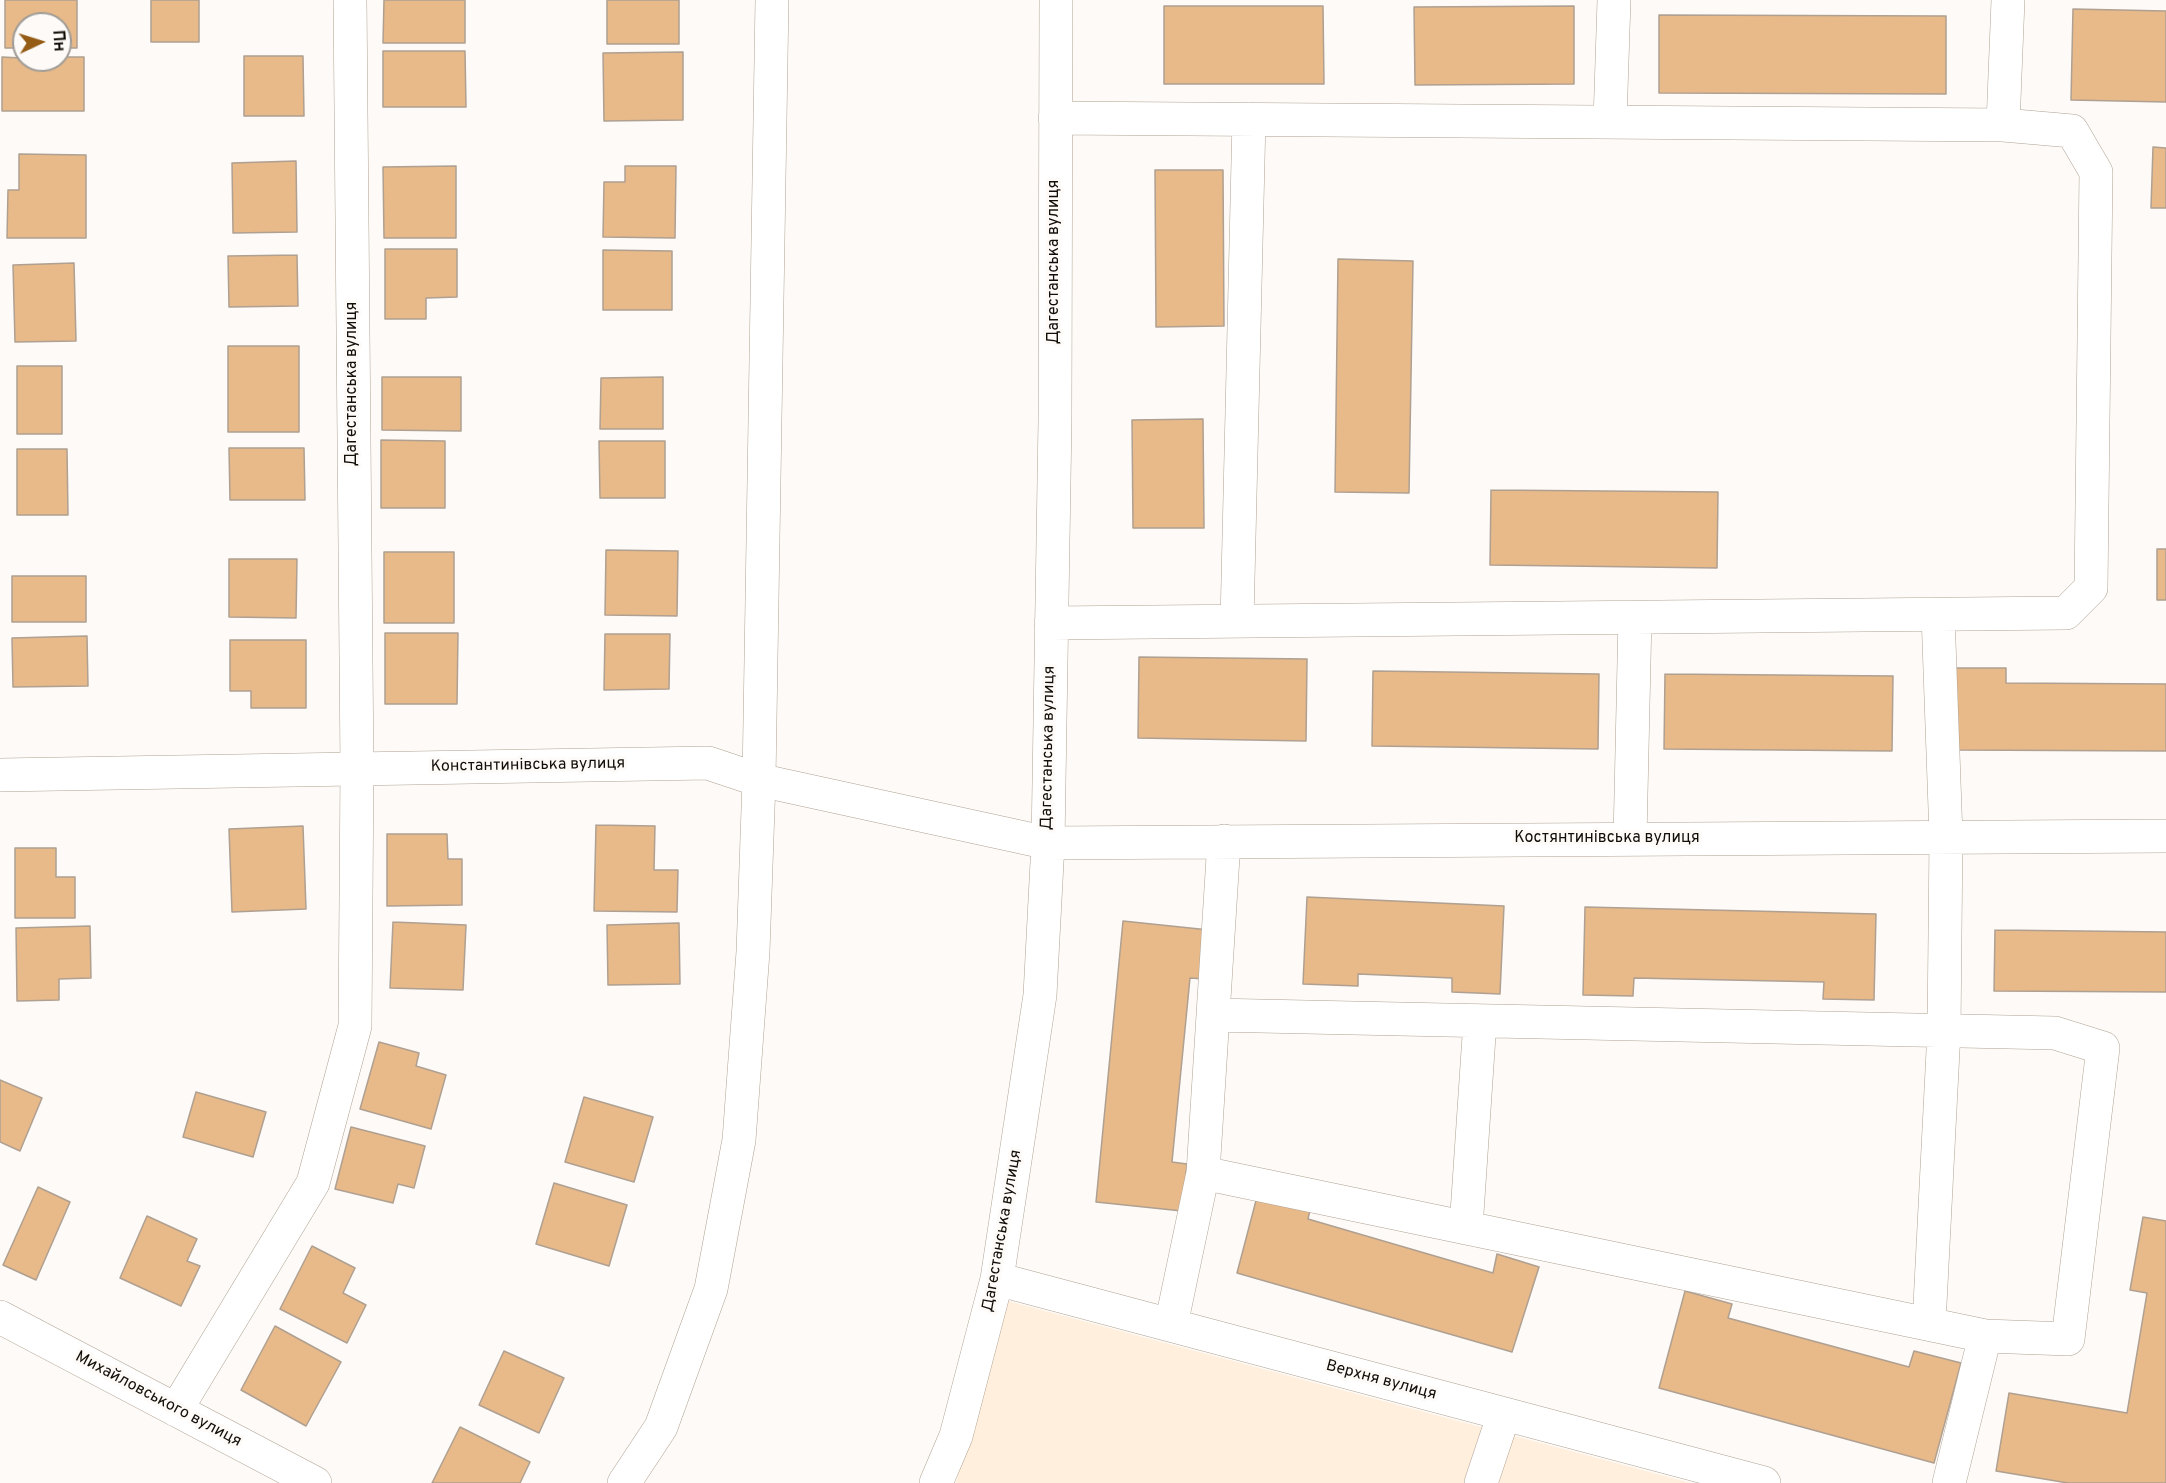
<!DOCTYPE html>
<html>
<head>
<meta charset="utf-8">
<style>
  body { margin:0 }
  #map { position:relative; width:2166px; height:1483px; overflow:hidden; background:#fdfaf7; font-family:Overpass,sans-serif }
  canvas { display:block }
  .north { position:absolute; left:12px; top:12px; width:60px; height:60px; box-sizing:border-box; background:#fdfaf7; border:2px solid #9f9c97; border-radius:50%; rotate:86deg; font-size:16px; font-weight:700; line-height:24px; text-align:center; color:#120e08 }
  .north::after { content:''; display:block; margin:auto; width:21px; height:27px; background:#945c15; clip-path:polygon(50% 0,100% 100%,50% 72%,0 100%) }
</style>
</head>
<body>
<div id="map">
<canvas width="2166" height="1483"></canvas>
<div class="north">Пн</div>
</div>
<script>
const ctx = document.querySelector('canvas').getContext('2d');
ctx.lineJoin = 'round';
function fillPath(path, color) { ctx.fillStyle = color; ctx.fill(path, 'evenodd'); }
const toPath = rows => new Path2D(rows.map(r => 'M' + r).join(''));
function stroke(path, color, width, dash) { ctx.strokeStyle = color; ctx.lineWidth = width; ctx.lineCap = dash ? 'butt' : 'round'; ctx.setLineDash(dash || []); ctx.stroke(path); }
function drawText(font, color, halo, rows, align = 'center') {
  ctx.font = font + ' Overpass,sans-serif'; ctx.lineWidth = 6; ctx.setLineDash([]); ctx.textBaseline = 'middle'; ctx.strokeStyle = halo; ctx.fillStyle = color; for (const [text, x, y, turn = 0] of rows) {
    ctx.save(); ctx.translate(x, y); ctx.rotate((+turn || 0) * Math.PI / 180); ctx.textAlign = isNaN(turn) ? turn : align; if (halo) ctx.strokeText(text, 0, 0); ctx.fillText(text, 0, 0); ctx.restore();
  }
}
fillPath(toPath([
  [1004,1300,1691,1483,956,1483]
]), '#ffefdc');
const building = toPath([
  [5,0,77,0,77,48,60,48,60,24,24,24,24,48,5,48,5,0],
  [151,0,199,0,199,42,151,42,151,0],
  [384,0,465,0,465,43,383,43,384,0],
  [607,0,679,0,679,44,607,44,607,0],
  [1164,6,1323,6,1324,84,1164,84,1164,6],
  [1574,6,1574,84,1415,85,1414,7,1574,6],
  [2073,9,2166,11,2166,102,2071,100,2073,9],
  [1659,15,1946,16,1946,94,1659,93,1659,15],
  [383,51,465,51,466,107,383,107,383,51],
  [683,52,683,120,604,121,603,53,683,52],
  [244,56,303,56,304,116,244,116,244,56],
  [2,57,60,60,60,57,84,57,84,111,2,111,2,57],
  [2153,147,2166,148,2166,208,2151,208,2153,147],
  [19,154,86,155,86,238,7,238,8,190,19,190,19,154],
  [296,161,297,232,233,233,232,163,296,161],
  [456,166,456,238,384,238,383,167,456,166],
  [625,166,676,166,675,238,603,237,604,182,625,182,625,166],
  [1155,170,1223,170,1224,326,1156,327,1155,170],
  [385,249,457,249,457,297,426,298,426,319,385,319,385,249],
  [603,250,672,251,672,310,603,310,603,250],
  [297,255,298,306,229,307,228,256,297,255],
  [1338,259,1413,261,1409,493,1335,492,1338,259],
  [74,263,76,341,15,342,13,265,74,263],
  [228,346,299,346,299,432,228,432,228,346],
  [17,366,62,366,62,434,17,434,17,366],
  [382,377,461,377,461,431,382,430,382,377],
  [663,377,663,429,600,429,601,378,663,377],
  [1203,419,1204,528,1133,528,1132,420,1203,419],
  [381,440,445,441,445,508,381,508,381,440],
  [599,441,665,441,665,498,600,498,599,441],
  [229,448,304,448,305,500,230,500,229,448],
  [17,449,67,449,68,515,17,515,17,449],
  [1491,490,1718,492,1717,568,1490,565,1491,490],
  [2157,549,2166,549,2166,600,2157,600,2157,549],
  [606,550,678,551,677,616,605,615,606,550],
  [384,552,454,552,454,623,384,623,384,552],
  [229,559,297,559,296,618,229,617,229,559],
  [12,576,86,576,86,622,12,622,12,576],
  [385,633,458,633,457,704,385,704,385,633],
  [605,634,670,634,669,689,604,690,605,634],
  [87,636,88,686,13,687,12,638,87,636],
  [230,640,306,640,306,708,251,708,251,691,230,691,230,640],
  [1139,657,1307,659,1306,741,1138,738,1139,657],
  [1954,668,2006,668,2006,683,2166,684,2166,751,1954,750,1954,668],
  [1373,671,1599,674,1598,749,1372,746,1373,671],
  [1665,674,1893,676,1892,751,1664,749,1665,674],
  [596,825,655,826,654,870,678,870,677,912,594,911,596,825],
  [303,826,306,909,232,912,229,829,303,826],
  [387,834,447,834,448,859,462,859,462,905,387,906,387,834],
  [15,848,56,848,56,877,75,877,75,918,15,918,15,848],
  [1307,897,1504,906,1500,994,1452,992,1452,978,1358,974,1358,986,1303,984,1307,897],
  [1585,907,1876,914,1874,1000,1823,999,1824,982,1634,978,1633,996,1583,995,1585,907],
  [1123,921,1209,930,1204,979,1190,978,1172,1162,1187,1164,1182,1211,1096,1202,1123,921],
  [393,922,466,925,463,990,390,988,393,922],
  [679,923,680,984,608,985,607,925,679,923],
  [90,926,91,978,59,979,59,1000,17,1001,16,928,90,926],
  [1995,930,2166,932,2166,992,1994,991,1995,930],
  [379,1042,419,1053,416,1066,446,1075,431,1129,360,1109,379,1042],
  [0,1080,42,1098,20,1151,0,1142,0,1080],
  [196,1092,266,1112,253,1157,183,1137,196,1092],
  [584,1097,653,1117,634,1182,565,1162,584,1097],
  [351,1127,425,1146,414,1188,398,1184,393,1203,335,1189,351,1127],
  [554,1183,627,1205,609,1266,536,1244,554,1183],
  [38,1187,70,1202,36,1280,3,1265,38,1187],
  [1258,1193,1311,1206,1308,1219,1493,1273,1497,1254,1539,1267,1512,1352,1237,1273,1258,1193],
  [147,1216,197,1239,187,1261,200,1266,181,1306,120,1278,147,1216],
  [2143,1217,2166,1221,2166,1483,2068,1483,1996,1471,2009,1393,2127,1413,2147,1293,2130,1290,2143,1217],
  [312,1246,355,1268,343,1293,366,1305,347,1343,280,1309,312,1246],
  [1685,1291,1732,1304,1728,1318,1909,1367,1914,1351,1961,1363,1934,1463,1659,1388,1685,1291],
  [275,1326,341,1362,306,1426,241,1390,275,1326],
  [504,1351,564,1378,539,1433,479,1405,504,1351],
  [460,1427,530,1462,520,1483,432,1483,460,1427]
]);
fillPath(building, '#e8b989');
stroke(building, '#afa091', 1.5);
const minor = toPath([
  [1610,122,1614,0],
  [2003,125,2008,0],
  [1237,621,1249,119],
  [1051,623,2066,613,2091,588,2096,172,2072,131,2003,125,1055,118],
  [0,775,708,763,759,780,1048,843,2166,836],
  [1630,839,1635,617],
  [1203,1173,1985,1336,2068,1339,2103,1048,2055,1033,1213,1015],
  [1466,1228,1480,1021],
  [997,1279,1764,1483],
  [0,1317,315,1483],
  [1929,1324,1944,1031,1946,837,1938,614],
  [1171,1325,1203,1173,1224,841],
  [176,1410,313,1183,355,1026,357,768,350,0],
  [624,1483,661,1427,711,1289,739,1140,753,952,759,780,772,0],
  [936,1483,956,1436,997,1279,1040,995,1048,843,1055,420,1056,0],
  [1481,1483,1504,1414],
  [1949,1483,1985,1336]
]);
stroke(minor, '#b0a393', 34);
stroke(minor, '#fff', 33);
drawText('16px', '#120e08', '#fdfaf7', [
  ["Дагестанська вулиця",1055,262,-90],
  ["Дагестанська вулиця",353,384,-90],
  ["Дагестанська вулиця",1049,748,-89],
  ["Константинівська вулиця",528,766,-1],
  ["Костянтинівська вулиця",1607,839],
  ["Дагестанська вулиця",1003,1231,-80],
  ["Верхня вулиця",1381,1381,15],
  ["Михайловського вулиця",158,1400,28]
]);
</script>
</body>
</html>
